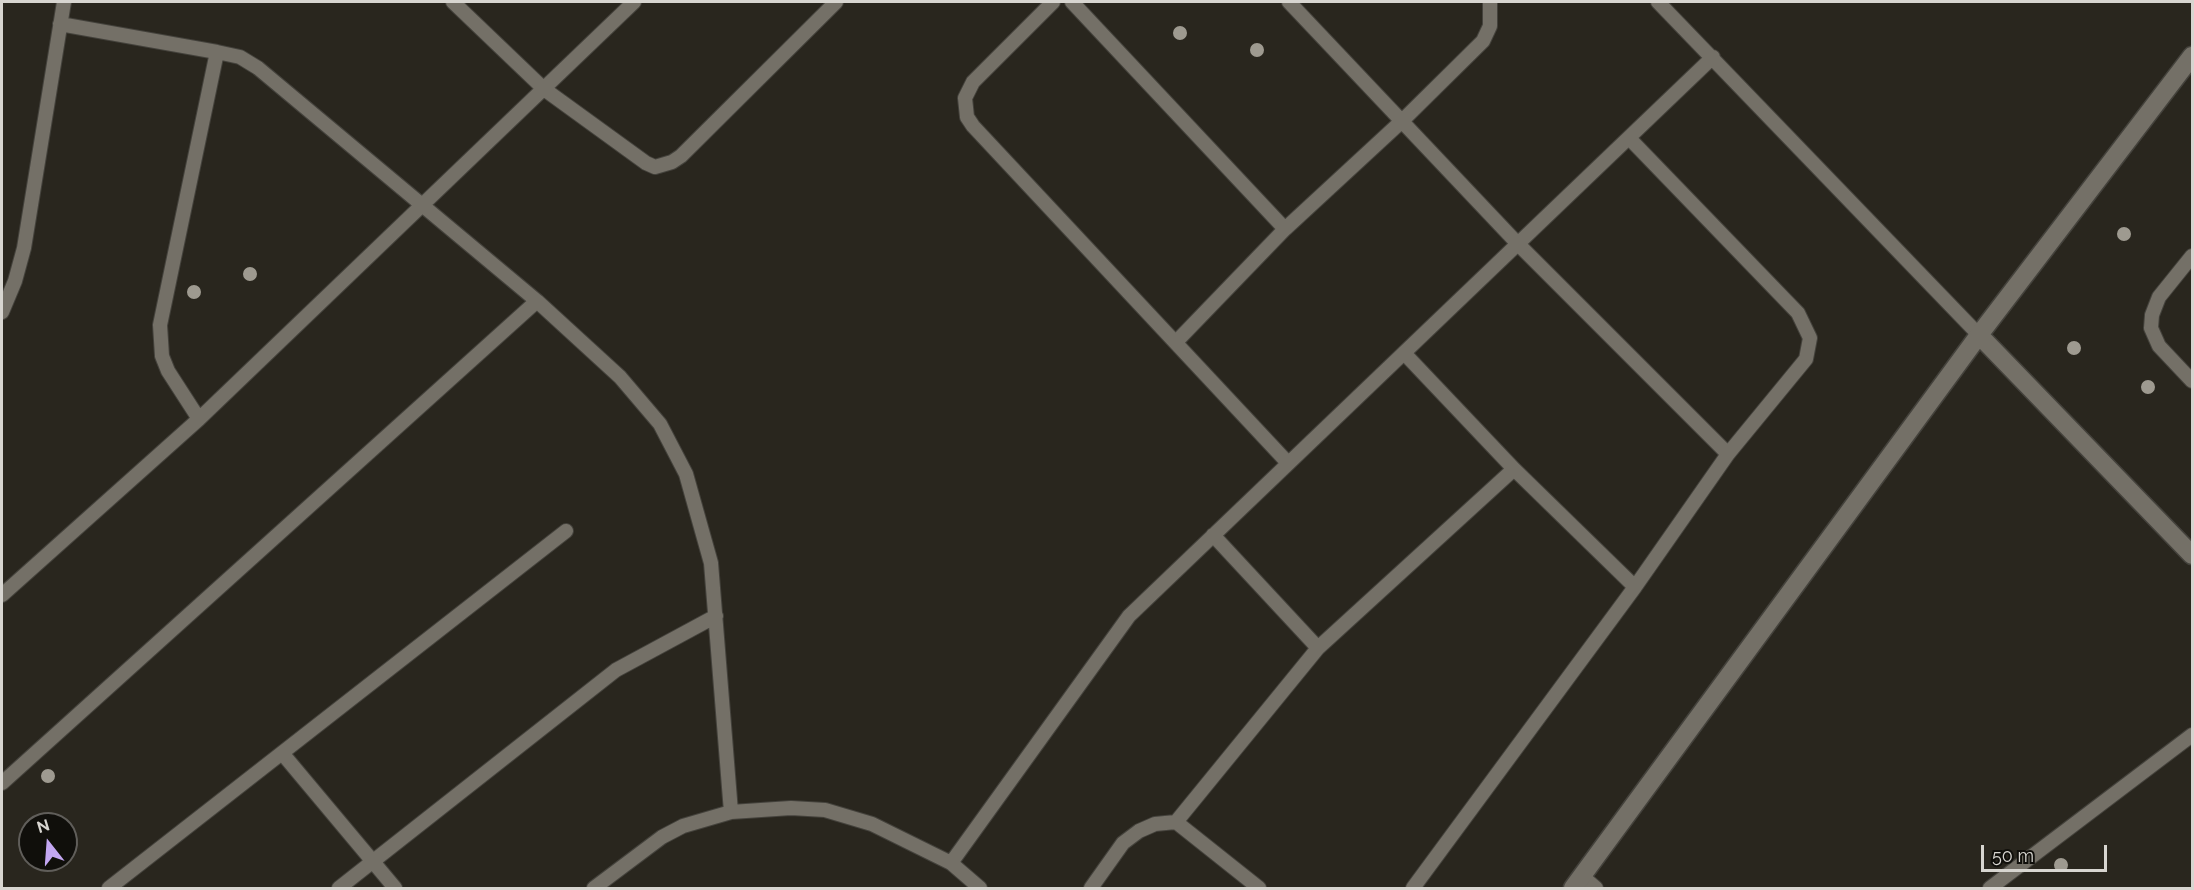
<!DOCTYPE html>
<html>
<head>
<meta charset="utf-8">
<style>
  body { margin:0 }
  #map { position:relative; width:2194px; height:890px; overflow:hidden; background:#29261e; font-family:Raleway,sans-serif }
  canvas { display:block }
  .frame { position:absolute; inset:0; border:3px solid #d7d5d0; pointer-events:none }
  .north { position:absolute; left:18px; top:812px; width:60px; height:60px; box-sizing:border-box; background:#100f0b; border:2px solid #605e5a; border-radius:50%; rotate:343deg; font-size:16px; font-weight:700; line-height:24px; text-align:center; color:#d7d5d0 }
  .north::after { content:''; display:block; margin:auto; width:21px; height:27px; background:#c3a7f2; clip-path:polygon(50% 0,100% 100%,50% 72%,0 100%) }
  .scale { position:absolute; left:1981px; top:845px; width:126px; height:27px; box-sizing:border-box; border:3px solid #d7d5d0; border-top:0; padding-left:8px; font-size:18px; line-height:21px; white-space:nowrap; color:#d7d5d0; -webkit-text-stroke:4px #100f0b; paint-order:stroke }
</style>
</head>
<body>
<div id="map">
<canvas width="2194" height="890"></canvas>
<div class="frame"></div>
<div class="north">N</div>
<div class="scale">50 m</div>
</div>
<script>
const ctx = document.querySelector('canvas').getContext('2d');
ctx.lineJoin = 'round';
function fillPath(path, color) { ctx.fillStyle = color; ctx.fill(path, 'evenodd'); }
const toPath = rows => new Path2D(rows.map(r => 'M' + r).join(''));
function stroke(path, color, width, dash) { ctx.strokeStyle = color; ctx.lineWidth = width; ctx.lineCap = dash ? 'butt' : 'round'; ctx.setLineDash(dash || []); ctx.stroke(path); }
fillPath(toPath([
  '1173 33a7 7 0 1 1 14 0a7 7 0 1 1-14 0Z',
  '1250 50a7 7 0 1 1 14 0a7 7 0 1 1-14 0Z',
  '2117 234a7 7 0 1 1 14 0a7 7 0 1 1-14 0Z',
  '243 274a7 7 0 1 1 14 0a7 7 0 1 1-14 0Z',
  '187 292a7 7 0 1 1 14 0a7 7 0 1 1-14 0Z',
  '2067 348a7 7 0 1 1 14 0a7 7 0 1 1-14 0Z',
  '2141 387a7 7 0 1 1 14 0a7 7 0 1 1-14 0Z',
  '41 776a7 7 0 1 1 14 0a7 7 0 1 1-14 0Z',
  '2054 865a7 7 0 1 1 14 0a7 7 0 1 1-14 0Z'
]), '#9e9a90');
const street = toPath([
  [453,2,544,89,646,163,655,167,672,162,681,156,836,2],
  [1053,2,973,82,965,98,967,117,973,126,1288,463],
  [1072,2,1285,229],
  [1289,2,1518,244,1728,454],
  [1658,2,1979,335],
  [60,24,217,52,240,57,258,68,537,301,620,377,660,424,686,474,711,563,731,812],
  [2192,256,2159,297,2152,315,2151,328,2159,346,2192,381],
  [2,312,15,281,24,248,64,2],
  [1176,342,1285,229,1403,120,1483,41,1490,26,1490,2],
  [1404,353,1514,469,1635,587],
  [199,419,168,371,162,356,160,325,217,52],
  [1213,535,1318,648],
  [2,595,199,419,634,2],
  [282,753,395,888],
  [2,783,537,301],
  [951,863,1129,616,1713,57],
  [1582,876,1596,888],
  [109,888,566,531],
  [339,888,616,670,716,616],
  [594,888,662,837,683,826,731,812,791,808,825,810,872,824,951,863,980,888],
  [1091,888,1123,843,1139,831,1155,824,1176,822],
  [1259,888,1176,822,1318,648,1514,469],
  [1413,888,1635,587,1728,454,1806,359,1810,338,1798,313,1629,138],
  [1990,888,2192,735]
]);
const secondary = toPath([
  [1979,335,2192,555],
  [1573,888,1979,335,2192,56]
]);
stroke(street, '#44423c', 16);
stroke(secondary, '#44423c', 21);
stroke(street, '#747067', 14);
stroke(secondary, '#747067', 18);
</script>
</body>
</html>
